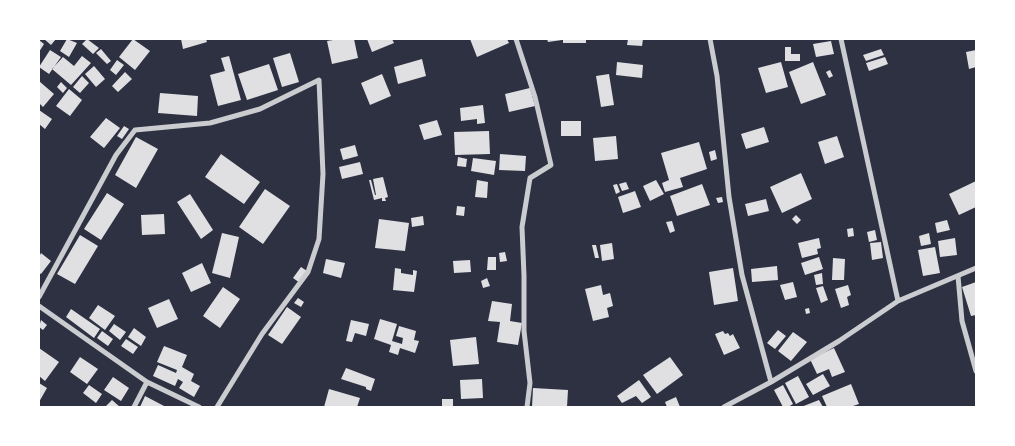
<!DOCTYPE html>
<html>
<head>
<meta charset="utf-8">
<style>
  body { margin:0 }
  #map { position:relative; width:1015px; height:446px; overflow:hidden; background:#2d3142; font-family:"Nunito Sans",sans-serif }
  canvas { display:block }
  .frame { position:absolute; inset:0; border:40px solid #fff; pointer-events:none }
</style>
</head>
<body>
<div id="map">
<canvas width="1015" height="446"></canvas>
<div class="frame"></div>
</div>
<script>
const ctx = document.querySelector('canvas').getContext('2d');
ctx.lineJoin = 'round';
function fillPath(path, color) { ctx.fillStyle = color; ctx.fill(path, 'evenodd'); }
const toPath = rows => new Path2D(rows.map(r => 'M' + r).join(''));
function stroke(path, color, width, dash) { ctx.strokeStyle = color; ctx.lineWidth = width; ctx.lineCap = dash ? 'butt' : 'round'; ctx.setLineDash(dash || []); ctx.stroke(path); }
fillPath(toPath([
  [44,39,56,39,51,45],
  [67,39,77,43,69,57,60,51],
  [87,39,99,48,93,54,82,44],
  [133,39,150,51,135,70,119,57],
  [181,39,206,39,207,42,183,49],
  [339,39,354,39,358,58,332,64,327,41],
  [367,39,392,39,394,43,372,52],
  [470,39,507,39,509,43,477,57],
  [547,39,562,39,562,40,548,42],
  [563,39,586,39,586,43,563,43],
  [628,39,643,39,642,46,627,45],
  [39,40,44,44,39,52],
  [831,41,834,54,816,57,813,44],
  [785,47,791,47,791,54,800,54,800,61,785,61],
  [101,49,111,61,107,64,96,53],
  [881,49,884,55,866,61,863,55],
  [50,50,61,57,49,74,39,67],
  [976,50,976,67,969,69,966,52],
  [290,53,299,82,282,87,273,58],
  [82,56,91,63,71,85,52,69,63,57,74,66],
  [229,56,241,100,218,106,210,75,225,71,221,58],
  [885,57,888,64,869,71,866,63],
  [422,59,426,76,398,84,394,67],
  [117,60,124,65,116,75,110,70],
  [617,62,643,65,642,78,616,75],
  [781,62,788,87,766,93,758,68],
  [813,62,826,95,801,104,789,72],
  [269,64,278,90,247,100,238,74],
  [94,66,105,79,96,87,85,74],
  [830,70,833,76,829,78,826,72],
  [125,72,132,79,118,92,112,86],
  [382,74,391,96,370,105,361,83],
  [609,74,614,105,601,107,596,76],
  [82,76,89,83,80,93,73,87],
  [39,81,54,94,43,107,39,103],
  [61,82,67,88,63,93,57,87],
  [530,88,535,106,509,112,505,94],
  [69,89,82,100,70,116,56,106],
  [160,93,198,96,197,116,158,113],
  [483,105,485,123,477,124,477,119,461,121,460,108],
  [39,110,52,119,45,129,39,124],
  [106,118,120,128,104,148,90,137],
  [437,120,442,135,424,140,419,125],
  [561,121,581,121,581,136,561,136],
  [124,126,129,129,122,139,117,136],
  [764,127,769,142,746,149,741,134],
  [489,131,490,154,455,155,454,132],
  [616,136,618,159,595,161,593,138],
  [837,136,844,157,825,164,818,142],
  [136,137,158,149,136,188,115,175],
  [699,142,707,169,680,178,683,187,665,192,662,183,669,180,661,153],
  [355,145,358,156,343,160,340,149],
  [715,150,717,159,711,161,709,152],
  [221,154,260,182,244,204,205,177],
  [500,154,526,156,525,171,499,170],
  [458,157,467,159,466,167,457,166],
  [473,158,496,161,494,175,471,171],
  [360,162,363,174,342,179,339,167],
  [801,173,812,199,782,213,770,187],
  [383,177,388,197,385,198,386,201,382,201,382,198,374,200,369,180,371,180,375,195,376,195,373,179],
  [477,180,488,182,487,198,475,197],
  [656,180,664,194,650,201,643,186],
  [976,181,976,207,959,215,949,194],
  [626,182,629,189,622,191,619,184],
  [617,184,620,192,616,194,613,185],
  [702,184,710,205,677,216,670,196],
  [265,189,290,206,263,244,239,227],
  [635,191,641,207,623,213,618,197],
  [107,193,124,204,101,240,84,229],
  [190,194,213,230,201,239,177,202],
  [722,197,723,202,718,203,716,198],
  [766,199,769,211,748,216,745,204],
  [457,206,465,207,464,216,456,215],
  [164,214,165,234,142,235,141,215],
  [796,215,801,220,797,224,792,219],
  [423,216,424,225,412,227,411,218],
  [379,219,409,223,405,251,375,248],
  [947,220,950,230,937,233,935,223],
  [672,221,675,231,670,233,666,222],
  [853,228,854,236,848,237,847,229],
  [875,230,877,240,869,242,867,232],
  [222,233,239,237,230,278,212,273],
  [929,233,931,244,921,246,919,236],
  [80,235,98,246,75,284,57,274],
  [819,238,821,248,817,249,818,254,802,258,798,243],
  [955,238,957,255,940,257,938,241],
  [881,242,883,258,872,260,870,243],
  [612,243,614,259,602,261,600,245],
  [592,245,596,245,599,258,595,258],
  [935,247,940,273,923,276,918,250],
  [505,252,507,261,500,262,499,253],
  [41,253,51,261,41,274,39,273,39,257],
  [488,257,496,257,496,270,487,270],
  [819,257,823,269,805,275,801,263],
  [833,258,845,259,844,280,832,280],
  [326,259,345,263,341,278,323,273],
  [470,260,471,272,454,273,453,261],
  [202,263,211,283,191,292,182,273],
  [777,266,778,280,752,282,751,269],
  [301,267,307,271,300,283,293,278],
  [395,268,401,269,401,273,413,275,413,270,417,271,414,292,393,290],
  [733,268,738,301,714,305,709,272],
  [822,273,823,284,816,285,814,275],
  [487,278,490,286,483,288,481,281],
  [793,282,797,297,785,300,780,285],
  [976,282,976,315,971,316,962,287],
  [601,285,603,295,610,293,613,306,607,308,609,317,593,321,585,289],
  [848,285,851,295,847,297,849,305,841,308,835,289],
  [823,286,828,300,821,303,816,288],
  [223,287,240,299,220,328,203,316],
  [298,298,304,302,301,307,294,303],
  [169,299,178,319,157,328,148,308],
  [492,301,512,304,510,321,522,323,518,345,497,342,500,322,488,321],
  [98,305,115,316,105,330,89,318],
  [287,307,301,317,282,344,268,335],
  [809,308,810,313,806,314,805,309],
  [71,309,100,329,94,338,66,317],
  [380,319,397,324,392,341,402,344,403,338,396,336,399,326,416,331,414,340,419,341,415,353,400,348,398,355,389,352,391,345,374,339],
  [41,320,47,325,43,330,39,327],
  [351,320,369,324,366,336,355,333,352,342,346,341],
  [114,324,126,332,120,340,109,331],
  [134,328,146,337,141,346,128,337],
  [778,330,786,336,775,349,767,343],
  [102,331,113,339,108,346,97,338],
  [723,331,725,334,728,333,730,336,733,334,740,348,724,355,715,334],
  [793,332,807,342,791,361,778,351],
  [476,337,479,364,453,366,450,340],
  [126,339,138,347,133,354,121,346],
  [164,346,187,355,182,367,194,374,191,381,200,386,194,397,179,388,183,382,178,379,175,386,153,376,158,365,176,373,177,370,157,362],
  [39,348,59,362,45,381,39,376],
  [834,348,845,372,832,377,829,369,817,374,810,359],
  [80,357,98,369,87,384,70,372],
  [670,357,683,375,657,394,643,375],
  [346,368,375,379,371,391,366,389,366,387,341,379],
  [823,374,830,386,813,395,806,384],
  [798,376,809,397,796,404,785,383],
  [113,377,129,388,121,401,104,390],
  [482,379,483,398,461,399,460,380],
  [639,380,651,397,642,403,636,396,622,403,617,396],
  [39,383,47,388,39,402],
  [851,384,859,404,850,407,827,407,822,396],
  [89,385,102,394,96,403,83,393],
  [783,385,793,404,788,407,783,407,774,390],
  [533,388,568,390,567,407,532,407],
  [329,389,360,398,357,407,324,407],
  [145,396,166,407,140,407],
  [676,397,680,407,667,407,665,402],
  [442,399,453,399,453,407,442,407],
  [112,400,120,407,105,407],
  [819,400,823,407,801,407]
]), '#e0e0e3');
stroke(toPath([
  [516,39,535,97,551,165,530,178,522,227,524,276,524,331,530,383,527,407],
  [710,39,717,76,729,197,742,275,771,382],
  [841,39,898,301],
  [958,276,962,321,976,371],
  [39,297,116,155,135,130,210,123,260,109,319,80,323,174,319,239,308,272,262,334,217,407],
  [39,306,147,382,199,407],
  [134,407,147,382],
  [724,407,771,382,839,341,898,301,976,268]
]), '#caccd0', 5);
</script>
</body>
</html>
